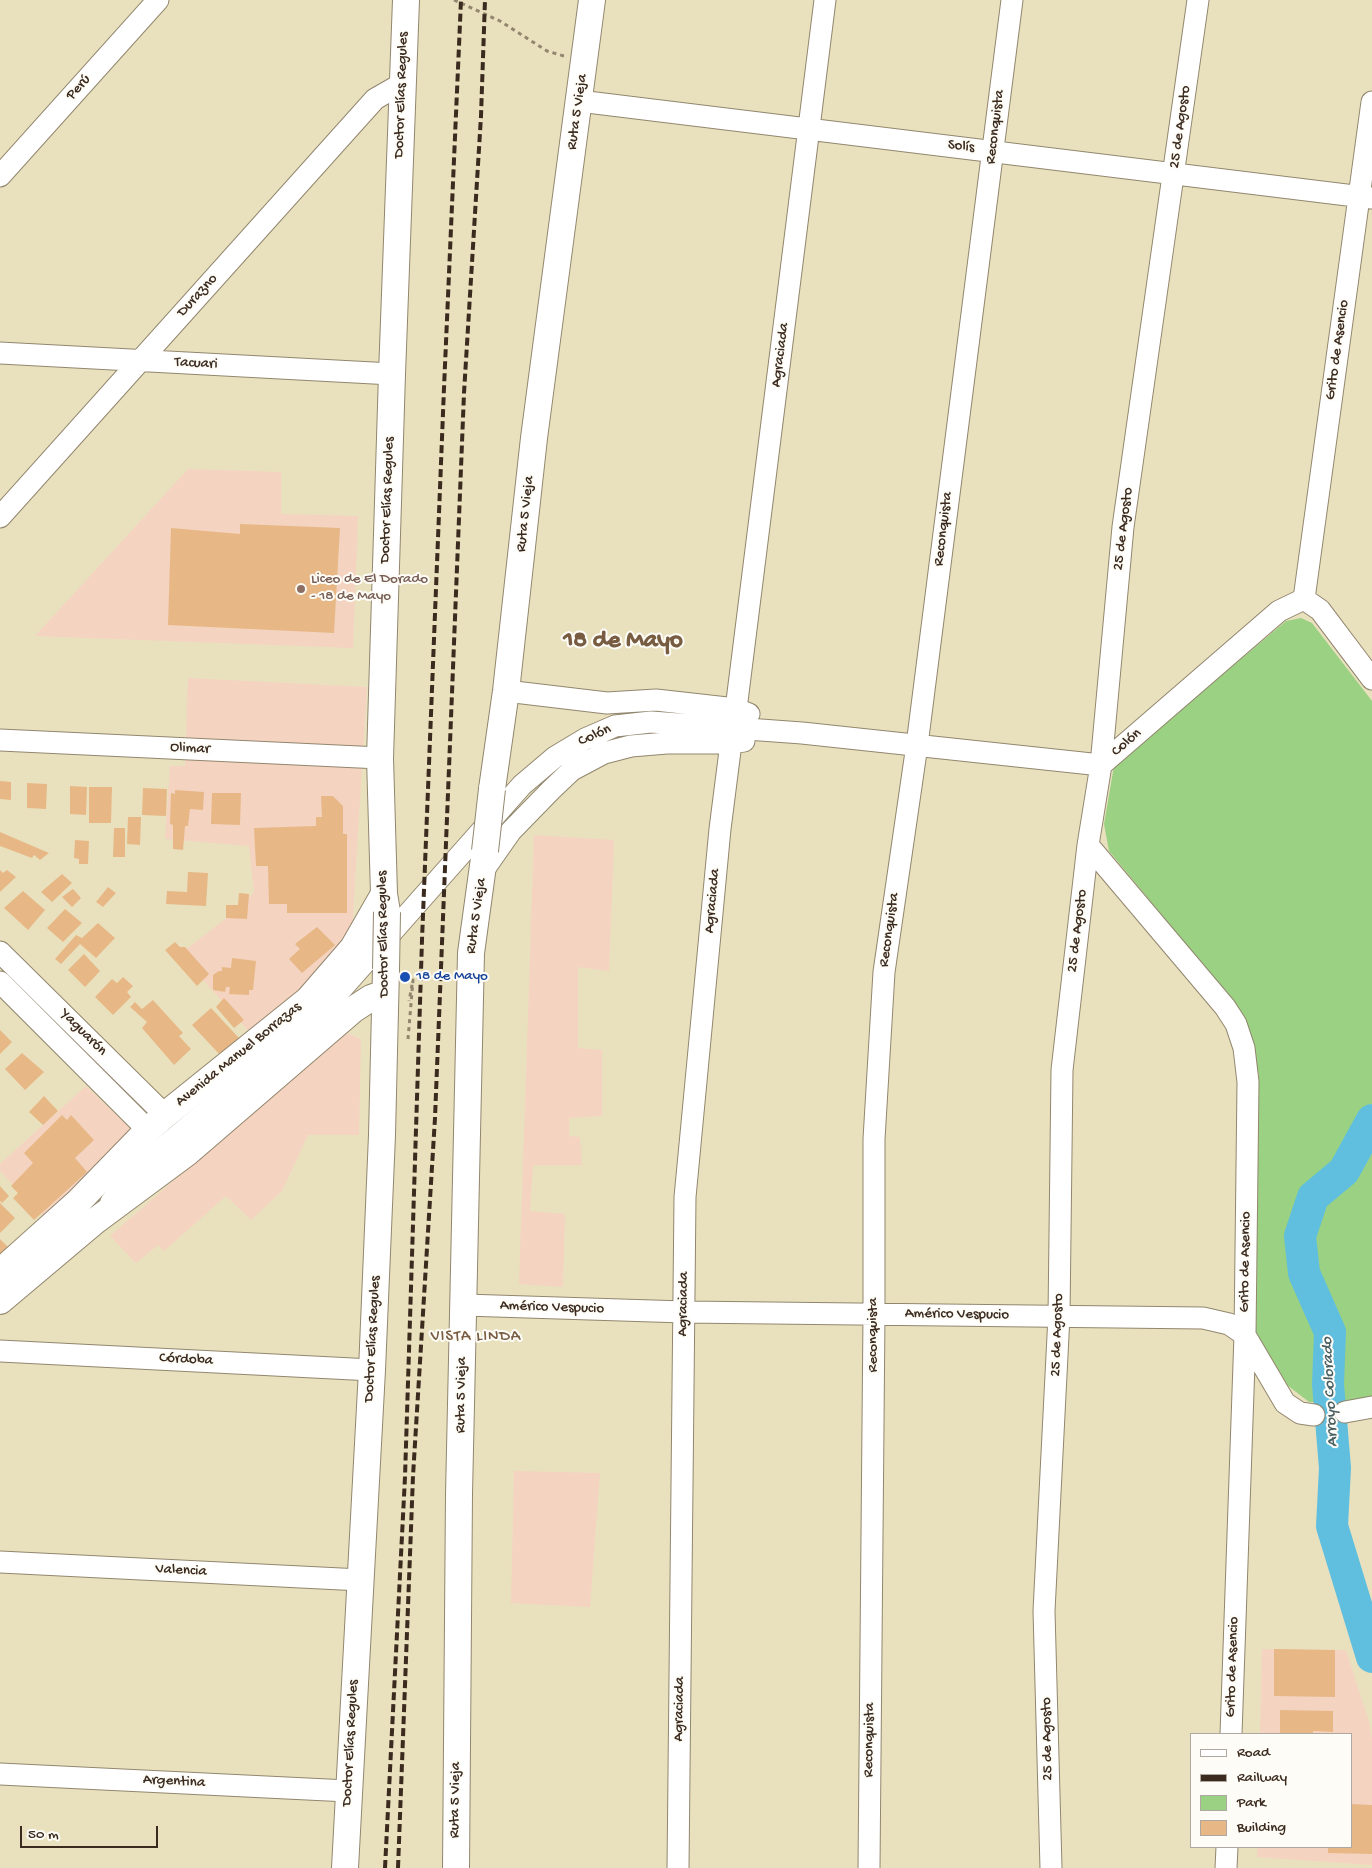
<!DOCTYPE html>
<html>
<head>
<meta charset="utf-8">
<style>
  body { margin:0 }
  #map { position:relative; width:1372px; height:1868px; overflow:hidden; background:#e9e1be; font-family:"Gochi Hand",sans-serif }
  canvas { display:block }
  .legend { position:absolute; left:1190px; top:1733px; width:162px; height:115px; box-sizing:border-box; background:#fdfcf7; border:1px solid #afa8a0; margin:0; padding:6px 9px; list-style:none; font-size:15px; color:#3b2a1e }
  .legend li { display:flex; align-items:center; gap:10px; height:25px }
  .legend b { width:25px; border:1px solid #afa8a0 }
  .scale { position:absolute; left:20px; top:1826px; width:138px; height:22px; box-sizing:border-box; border:2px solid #3b2a1e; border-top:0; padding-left:6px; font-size:15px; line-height:18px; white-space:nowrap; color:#3b2a1e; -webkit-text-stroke:4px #fdfcf7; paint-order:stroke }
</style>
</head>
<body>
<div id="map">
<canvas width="1372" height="1868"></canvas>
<ul class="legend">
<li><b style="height:6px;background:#fff"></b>Road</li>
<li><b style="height:6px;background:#3b2a1e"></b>Railway</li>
<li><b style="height:14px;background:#9bd183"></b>Park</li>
<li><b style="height:14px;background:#e7b886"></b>Building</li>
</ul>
<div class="scale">50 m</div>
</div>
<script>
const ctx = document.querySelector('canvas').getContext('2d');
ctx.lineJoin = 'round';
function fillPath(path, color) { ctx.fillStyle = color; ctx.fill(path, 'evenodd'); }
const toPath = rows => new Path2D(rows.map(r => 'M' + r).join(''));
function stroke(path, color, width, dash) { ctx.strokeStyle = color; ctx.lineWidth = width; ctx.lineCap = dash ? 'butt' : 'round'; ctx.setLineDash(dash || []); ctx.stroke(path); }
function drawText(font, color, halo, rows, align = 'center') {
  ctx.font = font + ' "Gochi Hand",sans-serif'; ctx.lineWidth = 4; ctx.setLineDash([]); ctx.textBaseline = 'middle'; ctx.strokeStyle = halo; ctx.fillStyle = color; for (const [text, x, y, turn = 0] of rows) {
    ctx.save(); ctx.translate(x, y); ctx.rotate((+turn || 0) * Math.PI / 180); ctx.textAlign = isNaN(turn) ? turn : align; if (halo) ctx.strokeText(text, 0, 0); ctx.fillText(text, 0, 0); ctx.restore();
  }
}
fillPath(toPath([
  [188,469,281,472,281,514,358,516,353,648,35,636],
  [188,678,367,687,352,930,338,951,253,1036,180,954,238,909,254,892,249,846,165,839,170,766,185,766],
  [534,835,614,840,609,971,578,967,578,1048,602,1050,602,1116,569,1118,569,1136,580,1137,582,1165,533,1165,530,1211,565,1214,563,1287,519,1284],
  [344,1032,361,1039,359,1135,308,1135,282,1191,251,1220,226,1196,164,1251,158,1245,136,1263,110,1236],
  [86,1086,135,1133,44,1217,0,1171,0,1164],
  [514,1471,600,1473,590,1607,511,1603],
  [1262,1649,1346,1650,1369,1722,1372,1739,1372,1865,1257,1857,1257,1847,1351,1847,1351,1734,1260,1734]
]), '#f5d3c1');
fillPath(toPath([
  [1301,618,1312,623,1372,701,1372,1397,1365,1402,1309,1402,1287,1385,1253,1328,1259,1076,1252,1043,1239,1009,1109,851,1104,824,1114,766,1286,621]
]), '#9bd183');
stroke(toPath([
  [1372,1120,1344,1171,1313,1197,1300,1236,1304,1273,1330,1332,1328,1384,1335,1468,1332,1526,1372,1657]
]), '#60bfdf', 32);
fillPath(toPath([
  [240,524,340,528,334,633,168,625,171,528,240,534],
  [0,781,11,782,11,800,0,799],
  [27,783,47,784,46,809,27,808],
  [70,786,87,787,86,815,70,814],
  [89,787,112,787,111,823,89,823],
  [143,788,167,789,166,816,142,815],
  [175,790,204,792,203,810,190,809,188,826,185,826,183,850,173,849,173,825,170,824,171,793,175,794],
  [212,793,241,793,240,825,211,824],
  [321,796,333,796,343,806,343,834,347,834,347,913,287,913,287,904,269,904,268,866,256,866,254,828,316,826,316,817,322,817],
  [128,817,141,817,140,845,127,844],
  [114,828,125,828,125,857,113,857],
  [0,832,49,853,40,860,34,855,32,858,0,846],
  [75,840,89,841,88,864,79,864,79,859,74,858],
  [0,870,3,873,7,870,16,877,0,892],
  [188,872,208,873,206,906,166,904,167,891,187,892],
  [62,874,72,883,52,902,41,892],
  [108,887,116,893,103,907,96,902],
  [73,889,81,898,72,907,62,897],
  [23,891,45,910,28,930,4,908],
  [239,893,249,894,247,919,226,918,226,905,238,905],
  [65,909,82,923,63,942,47,928],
  [98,923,115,938,96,958,80,944,61,964,55,959,76,935,82,938],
  [317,927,335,945,302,973,289,959,300,949,295,944],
  [175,942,180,947,185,947,209,974,197,986,165,950],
  [84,954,100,971,85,987,68,970],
  [232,958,256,961,253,990,249,990,249,995,229,994,230,987,226,987,225,992,213,990,213,975,219,971,222,971,222,967,231,968],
  [123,977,133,986,127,992,131,997,113,1015,95,997,112,979,117,983],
  [224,998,244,1020,234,1028,216,1007],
  [153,1000,183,1033,179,1036,191,1049,174,1065,142,1028,147,1022,130,1007,135,1002,142,1009],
  [211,1008,239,1038,220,1055,192,1025],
  [0,1030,12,1042,0,1054],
  [22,1053,44,1072,25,1090,5,1069],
  [44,1096,58,1111,43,1125,29,1112],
  [62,1115,67,1120,71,1115,94,1140,75,1158,87,1172,34,1220,13,1198,18,1193,11,1186,33,1163,24,1153],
  [0,1186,9,1196,2,1203,0,1201],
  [0,1203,15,1218,0,1233],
  [0,1239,9,1248,0,1255],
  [1274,1649,1335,1650,1335,1697,1274,1696],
  [1280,1710,1333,1711,1333,1732,1313,1731,1313,1734,1280,1734],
  [1351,1804,1372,1805,1372,1854,1328,1853,1328,1847,1351,1847]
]), '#e7b886');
const minor = toPath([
  [579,101,1372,198],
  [0,176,158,0],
  [0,353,392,374],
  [0,517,375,99,403,83],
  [1304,599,1372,102],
  [1304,599,1320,610,1372,679],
  [506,691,607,703,656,700,736,709,749,714],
  [736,709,825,0],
  [0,740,380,758],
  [1088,845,1225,1007,1236,1024,1244,1048,1248,1082,1245,1335,1231,1734],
  [483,871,511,831,551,790,572,770,604,753,631,746,667,743,731,743,744,741],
  [0,952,165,1115],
  [0,982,148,1130],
  [111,1202,135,1171,276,1053,338,993,522,785,555,757,585,739,615,726,651,722,802,733,1101,765,1279,611,1304,599],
  [464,1305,684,1312,1203,1318,1229,1324,1245,1335,1285,1403,1300,1413,1314,1415],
  [0,1351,372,1370],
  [1345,1412,1372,1407],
  [0,1562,361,1580],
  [0,1774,348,1791],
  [678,1868,685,1197,720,829,731,743],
  [869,1868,874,1314,874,1139,884,972,917,745,1012,0],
  [1051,1868,1044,1611,1059,1316,1062,1070,1088,845,1101,765,1123,527,1198,0],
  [1226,1868,1227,1847]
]);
const tertiary = toPath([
  [492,789,506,691,534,438,592,0],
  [387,912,384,894,380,758,392,374,406,0],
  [0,1272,77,1203,148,1130,165,1115,308,1000,353,948,384,894],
  [0,1301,95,1221,188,1152,354,1009,371,998,385,993],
  [345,1868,372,1370,382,1135,386,969],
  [456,1868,459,1494,471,953,485,851]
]);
stroke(minor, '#92866e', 23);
stroke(tertiary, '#92866e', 28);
stroke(toPath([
  [454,0,500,21,547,51,564,56],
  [408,1039,413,980,409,1001]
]), '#92866e', 3, [4, 4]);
stroke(minor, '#fff', 21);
stroke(tertiary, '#fff', 26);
stroke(toPath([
  [385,1868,405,1477,422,940,444,388,461,0],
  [398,1868,413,1476,435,1118,464,393,481,116,485,0]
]), '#3b2a1e', 4, [8, 4]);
const tertiaryBridge = toPath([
  [485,851,492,789],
  [386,969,387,912]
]);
stroke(tertiaryBridge, '#92866e', 28, []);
stroke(tertiaryBridge, '#fff', 26);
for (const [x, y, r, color] of [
  [301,589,5,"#8d6e63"],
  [405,977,6,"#1a4fb4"]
]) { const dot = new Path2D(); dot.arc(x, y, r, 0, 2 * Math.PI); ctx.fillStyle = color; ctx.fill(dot); stroke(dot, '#fdfcf7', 2); }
drawText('15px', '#3b2a1e', '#fdfcf7', [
  ["Perú",79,88,-48],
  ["Doctor Elías Regules",402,95,-88],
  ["Ruta 5 Vieja",578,112,-82],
  ["Reconquista",996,127,-83],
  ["25 de Agosto",1181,127,-82],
  ["Solís",961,147,7],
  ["Durazno",198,296,-48],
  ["Grito de Asencio",1338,350,-82],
  ["Agraciada",781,355,-83],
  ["Tacuari",196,364,3],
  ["Doctor Elías Regules",388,500,-88],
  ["Ruta 5 Vieja",526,514,-84],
  ["Reconquista",944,529,-83],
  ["25 de Agosto",1124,529,-83],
  ["Colón",595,736,-24],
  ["Colón",1127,743,-41],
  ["Olimar",190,749,3],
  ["Agraciada",713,901,-85],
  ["Ruta 5 Vieja",477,916,-82],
  ["Reconquista",890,930,-82],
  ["25 de Agosto",1078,931,-83],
  ["Doctor Elías Regules",384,934,-91],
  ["Yaguarón",83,1033,45],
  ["Avenida Manuel Borrazas",239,1055,-39],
  ["Grito de Asencio",1246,1262,-89],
  ["Agraciada",684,1304,-89],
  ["Américo Vespucio",552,1308,2],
  ["Américo Vespucio",957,1315,1],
  ["Reconquista",874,1335,-90],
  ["25 de Agosto",1058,1335,-88],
  ["Doctor Elías Regules",373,1339,-87],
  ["Córdoba",186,1360,3],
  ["Ruta 5 Vieja",462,1395,-89],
  ["Valencia",181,1571,3],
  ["Grito de Asencio",1233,1667,-88],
  ["Agraciada",680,1709,-89],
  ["25 de Agosto",1048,1739,-91],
  ["Reconquista",870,1740,-89],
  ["Doctor Elías Regules",351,1743,-87],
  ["Argentina",174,1782,3],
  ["Ruta 5 Vieja",456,1800,-89]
]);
drawText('15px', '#785e54', '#fdfcf7', [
  ["Liceo de El Dorado",311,580],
  ["- 18 de Mayo",311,597]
], 'left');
drawText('15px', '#164399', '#fdfcf7', [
  ["18 de Mayo",416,977]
], 'left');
ctx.letterSpacing = '1px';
drawText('16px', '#775c42', '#fdfcf7', [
  ["VISTA LINDA",476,1338]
]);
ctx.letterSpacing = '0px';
drawText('italic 16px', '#485e62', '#fdfcf7', [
  ["Arroyo Colorado",1331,1392,-93]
]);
drawText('bold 25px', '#775c42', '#fdfcf7', [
  ["18 de Mayo",623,642]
]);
</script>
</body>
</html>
